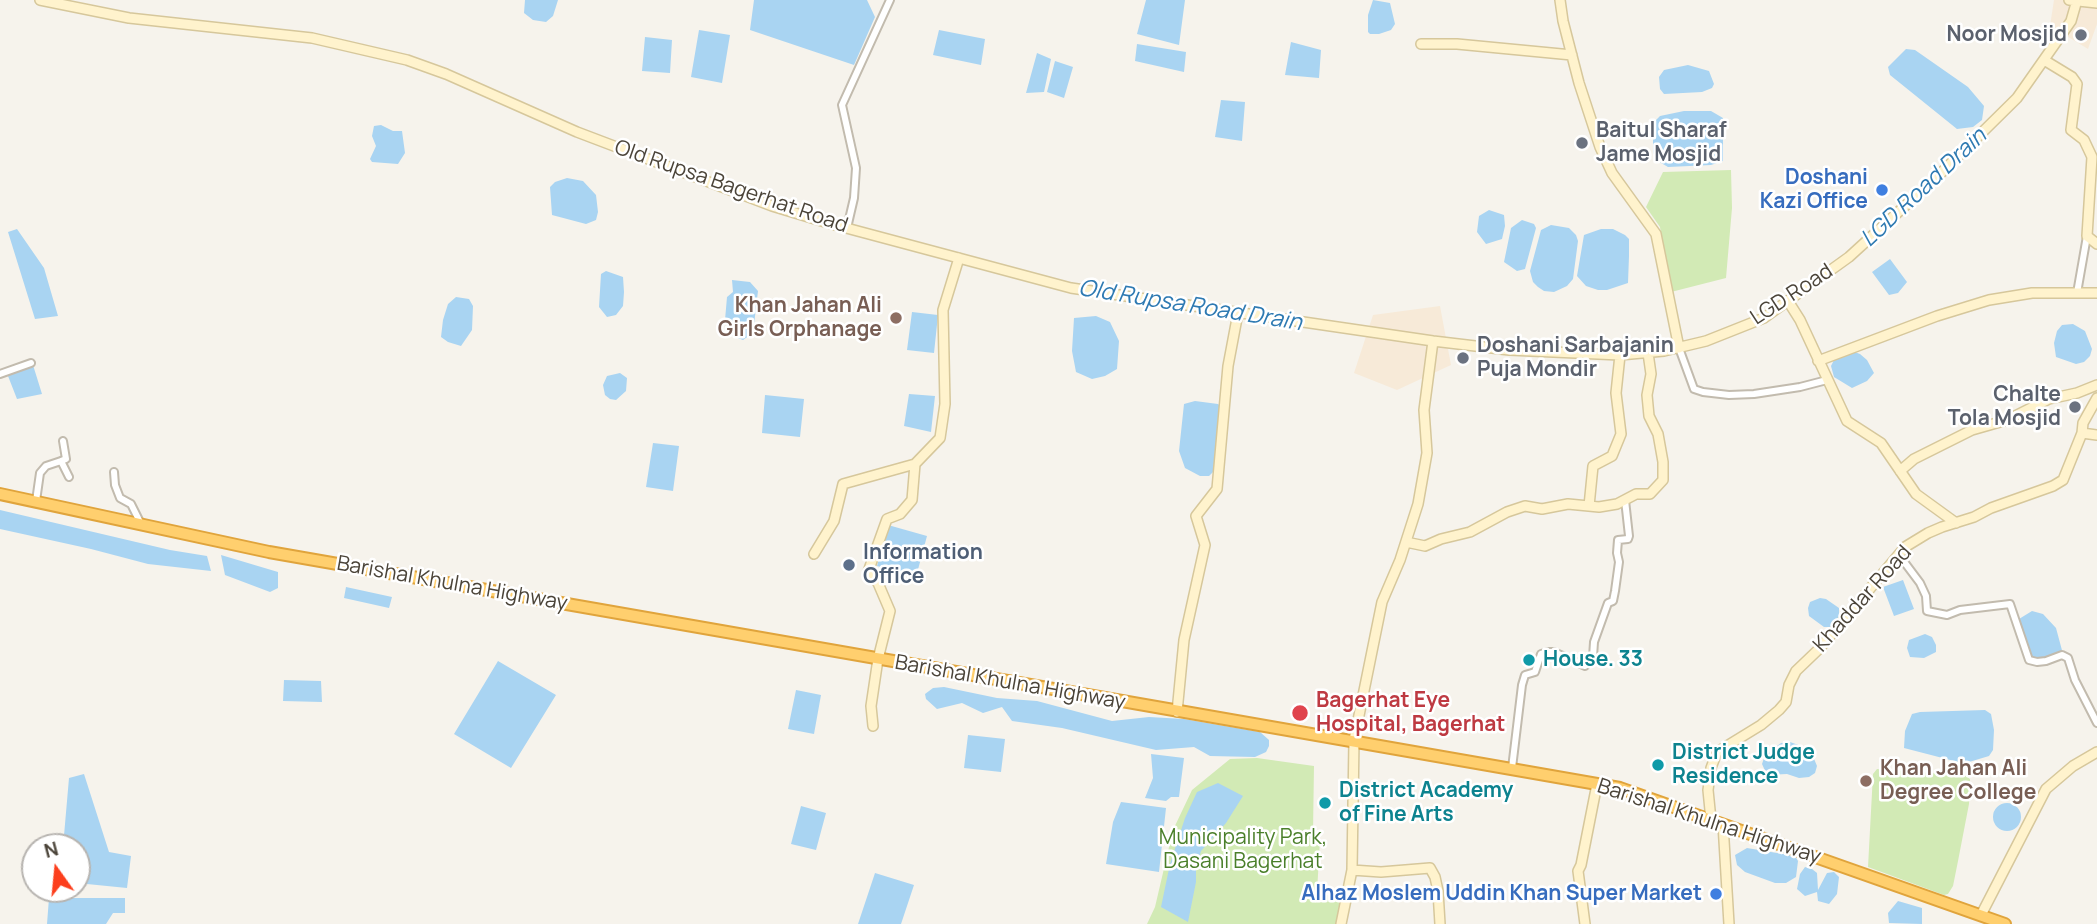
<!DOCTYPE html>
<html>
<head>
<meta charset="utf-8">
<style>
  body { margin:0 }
  #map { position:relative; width:2097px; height:924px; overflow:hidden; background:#f6f3ec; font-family:Manrope,sans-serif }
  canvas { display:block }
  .north { position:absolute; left:21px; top:833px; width:70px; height:70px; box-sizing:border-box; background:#fff; border:2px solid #b7b4b0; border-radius:50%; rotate:345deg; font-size:19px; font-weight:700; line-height:28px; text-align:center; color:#4b4439 }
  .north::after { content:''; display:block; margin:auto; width:24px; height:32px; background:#fc3f1d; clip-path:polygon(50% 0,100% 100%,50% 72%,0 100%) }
</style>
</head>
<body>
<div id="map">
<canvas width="2097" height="924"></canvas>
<div class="north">N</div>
</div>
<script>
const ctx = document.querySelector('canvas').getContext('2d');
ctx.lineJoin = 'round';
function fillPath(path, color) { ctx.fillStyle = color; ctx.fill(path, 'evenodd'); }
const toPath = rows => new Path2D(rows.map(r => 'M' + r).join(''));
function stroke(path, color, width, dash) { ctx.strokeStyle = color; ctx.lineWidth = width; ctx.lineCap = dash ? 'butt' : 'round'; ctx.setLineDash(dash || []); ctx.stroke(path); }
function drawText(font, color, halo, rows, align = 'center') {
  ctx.font = font + ' Manrope,sans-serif'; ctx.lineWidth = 5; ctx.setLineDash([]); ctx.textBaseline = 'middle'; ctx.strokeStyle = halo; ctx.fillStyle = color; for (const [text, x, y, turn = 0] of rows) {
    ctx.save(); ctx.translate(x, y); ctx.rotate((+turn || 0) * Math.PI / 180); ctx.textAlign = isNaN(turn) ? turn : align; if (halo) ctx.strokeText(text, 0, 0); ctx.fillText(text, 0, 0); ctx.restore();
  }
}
fillPath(toPath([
  [2054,0,2097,0,2097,24,2088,49,2050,26],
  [1440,306,1451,365,1397,390,1354,373,1373,315]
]), '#f7ead8');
fillPath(toPath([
  [1731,170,1732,208,1726,278,1671,292,1660,227,1646,207,1663,172],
  [1257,758,1314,766,1313,832,1320,840,1317,892,1345,900,1338,924,1147,924,1155,907,1173,830,1192,790,1230,759],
  [1877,769,1957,775,1966,776,1970,779,1969,804,1958,861,1953,886,1948,894,1944,895,1868,867,1873,774]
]), '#d2eab5');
fillPath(toPath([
  [525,0,558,0,553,16,546,22,533,20,524,13],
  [754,0,867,0,875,17,854,65,750,30],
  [1146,0,1185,0,1179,45,1137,34],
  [1373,0,1390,3,1395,24,1391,30,1379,34,1370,34,1368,32,1368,15],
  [699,30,730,35,722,83,691,77],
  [939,30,985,39,981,65,933,55],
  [645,37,672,40,670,73,642,71],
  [1291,42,1321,50,1319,78,1285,75],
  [1137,44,1186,52,1184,72,1135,61],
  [1906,49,1915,50,1968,87,1984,106,1982,120,1973,127,1957,129,1890,75,1888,67],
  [1037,53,1051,59,1044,92,1026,93],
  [1055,61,1073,67,1064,98,1047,92],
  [1688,65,1709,71,1714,84,1712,88,1702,92,1664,94,1660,89,1659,77,1664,70],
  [1221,100,1245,102,1242,141,1215,137],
  [1684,111,1711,111,1723,118,1723,161,1711,165,1668,167,1656,160,1653,152,1653,123,1660,116],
  [381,125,393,131,402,131,405,153,398,164,372,162,370,159,376,146,372,136,374,126],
  [567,178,583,181,596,195,598,212,596,220,586,224,552,215,550,187,555,182],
  [1489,210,1504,215,1505,226,1502,239,1486,244,1477,232,1479,216],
  [1522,220,1534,224,1536,228,1525,269,1517,271,1504,262,1511,228],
  [1551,225,1569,228,1576,235,1578,241,1573,279,1567,286,1554,292,1544,291,1538,287,1533,282,1530,271,1541,230],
  [17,229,44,268,58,316,35,319,8,232],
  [1601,229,1613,229,1625,235,1629,239,1629,256,1628,283,1607,290,1598,290,1586,286,1577,276,1584,235],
  [1890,259,1907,282,1898,293,1889,295,1872,272],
  [606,271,623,277,624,292,623,306,616,315,607,317,599,307,601,274],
  [732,280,750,282,758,291,753,333,743,340,730,335,725,320,727,297,733,292],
  [456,297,469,299,473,306,472,330,461,346,448,342,441,337,443,320,448,304],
  [912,312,938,315,934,353,907,350],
  [1096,316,1110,322,1119,341,1117,369,1105,376,1092,379,1076,372,1072,351,1074,318],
  [2073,324,2085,331,2092,349,2090,356,2084,362,2076,364,2056,357,2054,343,2057,331,2062,325],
  [1852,351,1860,354,1867,360,1874,373,1867,381,1852,388,1834,377,1831,366,1835,358],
  [33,365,42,394,17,399,8,376],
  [620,373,627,378,626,391,616,400,610,399,605,395,603,385,607,376],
  [909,394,935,396,931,432,904,426],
  [765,395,804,399,800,437,762,433],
  [1195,401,1218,404,1222,407,1215,470,1209,476,1200,476,1185,468,1179,451,1184,404],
  [653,443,679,446,673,491,646,487],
  [0,510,170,550,207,556,211,571,148,564,91,549,0,529],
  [888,525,927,536,916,577,877,566],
  [221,555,278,572,278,588,270,592,225,575],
  [1903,580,1914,609,1894,616,1883,587],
  [346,587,392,597,389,608,344,598],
  [1820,598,1826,599,1839,608,1839,619,1831,627,1824,627,1809,616,1808,608,1810,602],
  [2032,611,2043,614,2056,628,2063,654,2053,663,2042,664,2033,660,2019,629,2019,619],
  [1925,634,1932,637,1936,645,1936,652,1924,658,1910,657,1907,648,1909,640],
  [498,661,556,695,511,768,454,734],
  [284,680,321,681,322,702,283,701],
  [944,687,997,698,1037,701,1112,721,1149,717,1184,719,1260,732,1269,740,1269,746,1266,752,1255,757,1210,756,1194,747,1156,750,1062,728,1012,721,1002,707,983,713,962,703,937,709,926,699,925,694,933,688],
  [796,690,821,695,814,734,788,729],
  [1985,710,1991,714,1994,730,1993,750,1989,756,1969,762,1958,762,1904,748,1905,731,1912,714,1920,712],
  [968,735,1005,739,1001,772,964,768],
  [1790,742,1810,749,1817,766,1815,773,1809,777,1799,778,1787,774,1767,775,1762,764,1765,755,1781,743],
  [1151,754,1184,758,1179,797,1171,797,1166,801,1145,798,1153,778],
  [84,774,109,852,131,856,127,888,77,883,77,847,63,847,69,778],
  [1218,783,1243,796,1226,823,1201,851,1196,868,1196,882,1188,922,1161,907,1170,864,1185,818,1197,792],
  [1121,802,1166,808,1159,872,1106,864,1113,822],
  '1993 817a14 14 0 1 1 28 0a14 14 0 1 1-28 0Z',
  [801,806,826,813,816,850,791,844],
  [1747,848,1795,856,1798,861,1796,877,1786,883,1775,883,1745,872,1737,865,1735,855],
  [1805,867,1812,869,1817,873,1818,890,1827,873,1834,872,1839,877,1837,894,1829,904,1818,901,1817,892,1805,896,1797,889,1800,874],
  [875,873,914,885,901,924,858,924],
  [49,898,125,898,125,913,113,913,106,924,47,924],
  [1898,901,1922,908,1922,924,1889,923,1888,913]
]), '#a9d4f2');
const street = toPath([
  [847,228,854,198,856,168,842,105,890,0],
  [2077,293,2087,236],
  [1679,348,1694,389,1703,392,1729,395,1754,394,1800,387,1827,380],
  [0,374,31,363],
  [61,461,66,459,63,441],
  [114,472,115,485,120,498,131,504,141,524],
  [36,501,40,473,46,466,61,461,69,477],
  [1899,555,1920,583,1926,596,1927,611,1947,615,1960,610,2010,604,2029,660,2037,662,2046,661,2062,655,2068,658,2075,680,2097,723],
  [1512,768,1522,685,1525,675,1535,672,1541,654,1548,652,1554,652,1585,666,1593,657,1594,642,1608,603,1613,601,1615,591,1619,562,1617,553,1618,540,1628,539,1629,536,1625,500]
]);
const secondary = toPath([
  [40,0,129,18,312,38,407,60,446,74,577,132,772,206,835,225,1071,288,1433,341,1509,350,1620,355,1664,351,1706,341,1764,318,1849,257,1940,174,2017,98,2071,21,2077,0],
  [1560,0,1563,21,1579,83,1600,147,1612,173,1656,234,1679,348],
  [2069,0,2097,3],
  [1421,44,1457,44,1572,55],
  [2044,60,2072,77,2077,84,2071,130,2084,140,2092,157,2087,236,2097,244],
  [1788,301,1800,320,1847,421,1881,443,1916,494,1956,523],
  [1818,361,1937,316,1989,300,2032,293,2097,293],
  [2082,433,2097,435],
  [1900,471,1914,459,1972,430,2007,420,2049,399,2077,393,2097,385],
  [1589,506,1593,466,1612,456,1621,434,1616,393,1620,355],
  [1406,542,1425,546,1441,539,1470,532,1507,512,1525,506,1542,509,1568,504,1599,507,1617,504,1636,494,1650,494,1663,480,1663,462,1658,434,1649,416,1647,395,1651,374,1648,353],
  [814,554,834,521,843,484,915,464],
  [1177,712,1184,640,1205,545,1196,516,1217,489,1228,366,1238,313],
  [873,726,871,706,878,659,890,611,878,583,868,572,887,519,900,514,912,500,915,464,940,438,945,404,943,310,959,258],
  [1711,820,1708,790,1711,768,1717,752,1761,725,1779,710,1786,702,1789,685,1796,671,1820,648,1905,547,1928,533,1942,527,1974,517,1991,508,2053,486,2063,480,2082,433,2083,423,2097,398],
  [1723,824,1729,924],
  [1352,870,1381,872,1430,868,1435,877,1438,891,1440,924],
  [1981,915,2046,789,2073,766,2097,752],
  [1341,924,1352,870,1354,740,1382,602,1400,560,1418,504,1427,453,1424,410,1433,341],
  [1585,924,1578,871,1581,865,1597,784]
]);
const highway = toPath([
  [0,494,269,552,1620,788,2005,924]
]);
stroke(street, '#c2bbae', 10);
stroke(secondary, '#d6c79b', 12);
stroke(highway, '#e0a43c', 14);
stroke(street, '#fff', 6);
stroke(secondary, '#fff3cd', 9);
stroke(highway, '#ffcf6e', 10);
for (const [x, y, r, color] of [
  [2081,35,7,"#6b7280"],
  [1582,143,7,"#6b7280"],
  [1882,190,7,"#3f7fe0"],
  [896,318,7,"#8d6e63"],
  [1463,358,7,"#6b7280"],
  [2075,407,7,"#6b7280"],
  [849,565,7,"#5c6f8a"],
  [1529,660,7,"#0f9aa8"],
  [1300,713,9,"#e0444e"],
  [1658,765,7,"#0f9aa8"],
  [1866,781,7,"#8d6e63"],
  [1325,803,7,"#0f9aa8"],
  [1716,894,7,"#3f7fe0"]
]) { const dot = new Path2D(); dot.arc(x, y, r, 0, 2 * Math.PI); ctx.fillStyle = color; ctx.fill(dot); stroke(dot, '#fff', 2.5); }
drawText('bold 21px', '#5b616d', '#fff', [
  ["Noor Mosjid",2067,35],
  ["Baitul Sharaf",1596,131,"left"],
  ["Jame Mosjid",1596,155,"left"],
  ["Doshani Sarbajanin",1477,346,"left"],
  ["Puja Mondir",1477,370,"left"],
  ["Chalte",2061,395],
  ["Tola Mosjid",2061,419]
], 'right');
drawText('bold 21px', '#366cbe', '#fff', [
  ["Doshani",1868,178],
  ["Kazi Office",1868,202],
  ["Alhaz Moslem Uddin Khan Super Market",1702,894]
], 'right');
drawText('21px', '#4b4439', '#fff', [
  ["Old Rupsa Bagerhat Road",731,187,19],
  ["LGD Road",1792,295,-33],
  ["Barishal Khulna Highway",452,584,10],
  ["Khaddar Road",1863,599,-48],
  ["Barishal Khulna Highway",1010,683,10],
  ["Barishal Khulna Highway",1709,822,18]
]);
drawText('bold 21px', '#785e54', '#fff', [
  ["Khan Jahan Ali",882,306],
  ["Girls Orphanage",882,330],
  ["Khan Jahan Ali",1880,769,"left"],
  ["Degree College",1880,793,"left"]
], 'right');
drawText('bold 21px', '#4e5e75', '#fff', [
  ["Information",863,553],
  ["Office",863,577]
], 'left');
drawText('bold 21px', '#0d838f', '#fff', [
  ["House. 33",1543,660],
  ["District Judge",1672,753],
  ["Residence",1672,777],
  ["District Academy",1339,791],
  ["of Fine Arts",1339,815]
], 'left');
drawText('bold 21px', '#be3a42', '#fff', [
  ["Bagerhat Eye",1316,701],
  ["Hospital, Bagerhat",1316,725]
], 'left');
drawText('21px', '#4a7f2a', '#fff', [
  ["Municipality Park,",1243,838],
  ["Dasani Bagerhat",1243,862]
]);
drawText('italic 23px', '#2e7ab2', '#fff', [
  ["LGD Road Drain",1924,188,-43],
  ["Old Rupsa Road Drain",1190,306,9]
]);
</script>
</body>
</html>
